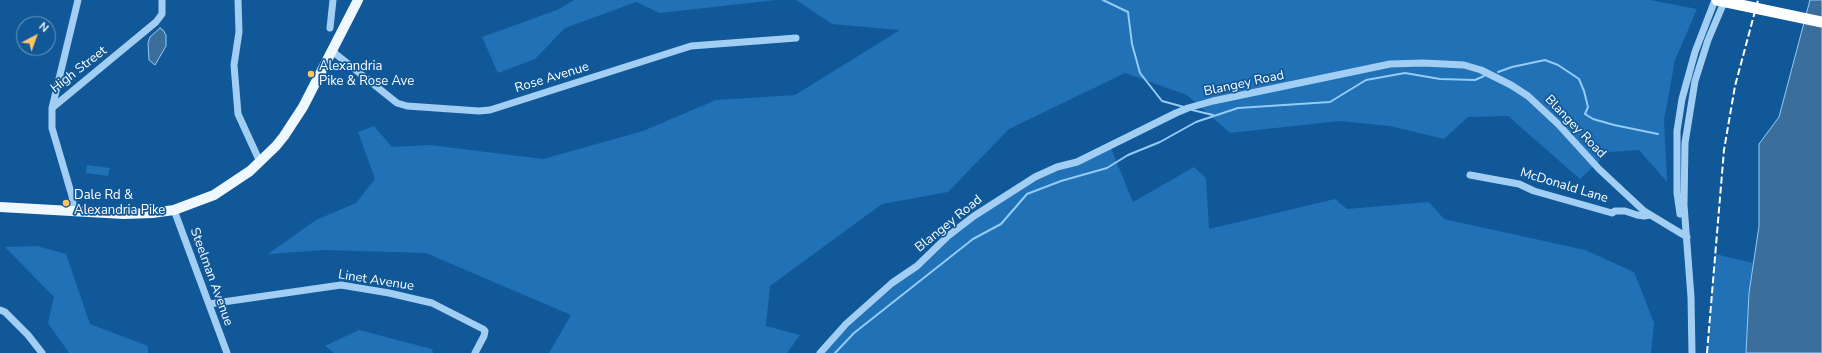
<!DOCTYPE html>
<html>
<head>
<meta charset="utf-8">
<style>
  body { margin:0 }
  #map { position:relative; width:1822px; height:353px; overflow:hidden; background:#115898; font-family:"Nunito Sans",sans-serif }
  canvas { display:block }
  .north { position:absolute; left:16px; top:16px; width:40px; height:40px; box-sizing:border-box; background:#115898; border:1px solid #709bc1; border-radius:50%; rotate:41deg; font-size:11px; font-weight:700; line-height:16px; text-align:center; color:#fff }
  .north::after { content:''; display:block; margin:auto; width:14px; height:18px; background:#ffc565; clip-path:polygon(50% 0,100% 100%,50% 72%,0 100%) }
</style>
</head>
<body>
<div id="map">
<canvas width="1822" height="353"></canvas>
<div class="north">N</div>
</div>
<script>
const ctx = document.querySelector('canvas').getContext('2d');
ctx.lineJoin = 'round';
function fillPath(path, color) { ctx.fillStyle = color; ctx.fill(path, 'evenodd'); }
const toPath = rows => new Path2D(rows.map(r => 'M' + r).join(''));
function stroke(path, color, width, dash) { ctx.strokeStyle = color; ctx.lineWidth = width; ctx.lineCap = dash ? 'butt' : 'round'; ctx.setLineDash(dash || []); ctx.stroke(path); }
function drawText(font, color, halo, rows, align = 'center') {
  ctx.font = font + ' "Nunito Sans",sans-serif'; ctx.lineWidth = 3.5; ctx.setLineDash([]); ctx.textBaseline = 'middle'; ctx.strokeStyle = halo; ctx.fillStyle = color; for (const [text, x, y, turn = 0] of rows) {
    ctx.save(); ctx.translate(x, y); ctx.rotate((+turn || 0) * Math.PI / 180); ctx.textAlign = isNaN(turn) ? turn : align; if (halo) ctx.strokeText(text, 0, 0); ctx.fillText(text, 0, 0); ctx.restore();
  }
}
fillPath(toPath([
  [574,0,776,0,660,13,636,2,565,28,535,59,498,73,482,37,557,10],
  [796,0,1650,0,1697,9,1675,60,1664,120,1667,182,1639,150,1609,152,1580,179,1508,116,1468,117,1444,139,1390,126,1339,121,1230,133,1187,95,1125,73,1009,129,948,192,882,204,770,286,766,326,800,335,787,353,549,353,571,315,426,253,325,250,268,254,316,220,356,203,375,179,358,132,374,126,392,147,430,145,543,159,643,131,716,100,795,95,900,30,832,24],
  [1110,146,1133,202,1194,167,1206,178,1209,229,1335,199,1347,209,1429,202,1444,219,1585,250,1634,272,1654,323,1651,353,820,353,948,236,1021,185],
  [87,165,110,168,108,176,86,173],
  [37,246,66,254,90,324,148,346,148,353,69,353,48,323,54,297,5,247],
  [1715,254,1753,263,1749,293,1746,353,1707,353],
  [359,330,432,349,433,353,334,353,325,346]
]), '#2071b5');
const water = toPath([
  [1810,0,1822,0,1822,353,1746,353,1749,293,1759,226,1759,144,1779,117,1810,0],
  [160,28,163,30,166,35,166,46,155,65,149,60,148,43,150,37,160,28]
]);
fillPath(water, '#3c6e9c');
stroke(water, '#94cbf7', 1);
stroke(toPath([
  [1103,0,1128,12,1132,44,1140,73,1162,101,1184,107],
  [1498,72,1512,67,1545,60,1558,65,1579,79,1584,91,1588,107,1585,114,1593,119,1614,125,1658,134],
  [1192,110,1213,115],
  [835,353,854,333,973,239,1001,224,1027,194,1061,181,1107,168,1128,155,1160,142,1196,122,1238,108,1330,102,1366,80,1405,73,1440,79,1475,80,1484,76]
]), '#94cbf7', 2);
stroke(toPath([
  [238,0,239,32,234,65,238,114,260,162],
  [330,28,333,0],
  [332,51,397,103,407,106,479,111,490,110,691,46,796,38],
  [52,108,78,0],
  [1470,175,1519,184,1534,191,1612,213,1615,211,1625,211,1637,215,1644,216,1650,215],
  [174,210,227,353],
  [74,212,72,196,52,128,52,108,156,22,162,14,162,0],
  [1680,214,1677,193,1677,131,1682,99,1695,52,1715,0],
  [209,304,341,285,389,293,432,303,483,329,485,331,484,336,475,353],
  [0,310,5,312,28,335,42,353],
  [820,353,846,324,892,283,917,266,948,236,974,216,1035,177,1057,167,1077,162,1176,113,1188,108,1213,101,1390,64,1423,63,1464,65,1481,70,1511,85,1528,96,1558,124,1599,169,1644,211,1687,237],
  [1692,353,1691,297,1684,205,1685,143,1695,81,1708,40,1725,0]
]), '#a2cef4', 7);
stroke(toPath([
  [0,207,124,214,152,213,174,210,214,195,250,171,276,146,284,136,303,107,358,0]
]), '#eff7ff', 10);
stroke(toPath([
  [1717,0,1822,22]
]), '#fff', 11);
stroke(toPath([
  [1707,353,1724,150,1735,86,1758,0]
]), '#fff', 2, [7, 3]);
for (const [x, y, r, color] of [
  [311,74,4,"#ffc565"],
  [66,203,4,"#ffc565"]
]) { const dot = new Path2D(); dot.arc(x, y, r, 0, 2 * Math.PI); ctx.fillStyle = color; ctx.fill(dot); stroke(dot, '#115898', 1.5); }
drawText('13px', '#fff', '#115898', [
  ["Alexandria",319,67],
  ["Pike & Rose Ave",319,82],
  ["Dale Rd &",74,196],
  ["Alexandria Pike",74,211]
], 'left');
drawText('13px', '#fff', '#115898', [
  ["High Street",79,70,-38],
  ["Rose Avenue",552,78,-17],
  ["Blangey Road",1244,84,-12],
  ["Blangey Road",1575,127,46],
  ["McDonald Lane",1564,186,17],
  ["Blangey Road",949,224,-39],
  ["Steelman Avenue",211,277,70],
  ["Linet Avenue",376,281,9]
]);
</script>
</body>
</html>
